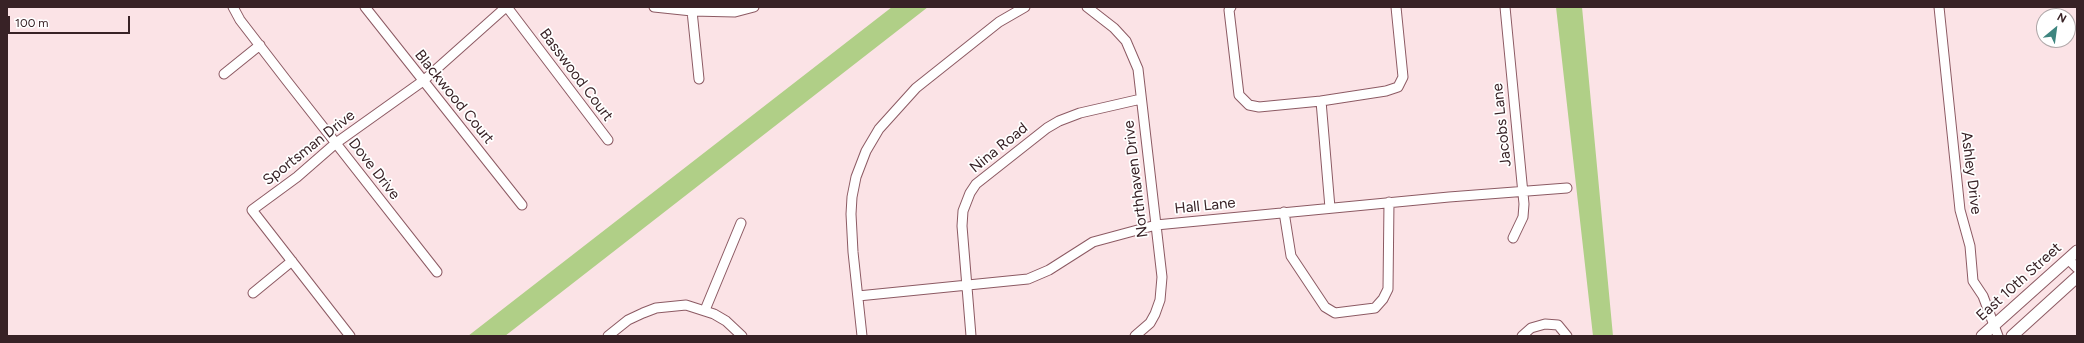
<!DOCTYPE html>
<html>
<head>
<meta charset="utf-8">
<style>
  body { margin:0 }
  #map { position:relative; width:2084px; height:343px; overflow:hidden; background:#fbe3e6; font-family:Figtree,sans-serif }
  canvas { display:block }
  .frame { position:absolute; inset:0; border:8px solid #382226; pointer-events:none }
  .north { position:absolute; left:2036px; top:8px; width:40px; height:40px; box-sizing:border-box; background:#fff; border:1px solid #afa7a8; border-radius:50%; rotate:29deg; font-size:11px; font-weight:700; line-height:16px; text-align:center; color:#382226 }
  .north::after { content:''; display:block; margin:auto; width:14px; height:18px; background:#3e857f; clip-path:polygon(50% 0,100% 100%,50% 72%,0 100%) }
  .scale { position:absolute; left:8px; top:16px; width:122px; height:18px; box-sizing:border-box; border:2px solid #382226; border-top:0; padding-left:5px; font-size:12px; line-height:14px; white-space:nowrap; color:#382226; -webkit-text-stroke:3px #fff; paint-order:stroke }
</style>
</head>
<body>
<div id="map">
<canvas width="2084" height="343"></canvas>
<div class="frame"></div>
<div class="north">N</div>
<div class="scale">100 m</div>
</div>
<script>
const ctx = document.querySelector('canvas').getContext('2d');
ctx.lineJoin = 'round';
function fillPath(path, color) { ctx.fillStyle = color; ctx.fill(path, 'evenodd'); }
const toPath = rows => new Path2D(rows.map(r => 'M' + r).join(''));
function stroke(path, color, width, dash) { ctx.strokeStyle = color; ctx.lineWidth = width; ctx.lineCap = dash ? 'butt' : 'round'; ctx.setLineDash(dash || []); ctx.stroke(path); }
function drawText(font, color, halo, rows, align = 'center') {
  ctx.font = font + ' Figtree,sans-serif'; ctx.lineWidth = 3.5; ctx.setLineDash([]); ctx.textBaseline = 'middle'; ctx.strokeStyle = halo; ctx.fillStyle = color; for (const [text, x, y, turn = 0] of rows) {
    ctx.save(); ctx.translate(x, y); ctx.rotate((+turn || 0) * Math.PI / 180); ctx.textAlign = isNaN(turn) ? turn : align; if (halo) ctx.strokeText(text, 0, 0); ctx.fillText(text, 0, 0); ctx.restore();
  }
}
fillPath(toPath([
  [892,7,928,7,505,336,468,336],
  [1556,7,1582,7,1613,336,1593,336]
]), '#b0cf87');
const minor = toPath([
  [233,7,240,20,287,81,437,272],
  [365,7,522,205],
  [507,7,608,140],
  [654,7,692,11,735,12,754,7],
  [1087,7,1114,28,1126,41,1138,69,1162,277,1160,300,1155,314,1150,323,1135,336],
  [1231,7,1229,10,1239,95,1249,105,1259,107,1321,101],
  [1505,7,1524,204,1523,217,1513,238],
  [1939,7,1960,210,1970,246,1973,281,1983,296,1998,336],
  [692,11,699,79],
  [224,74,260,45],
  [1330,208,1321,101,1386,91,1398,87,1403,77,1396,7],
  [1284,212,1291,256,1325,307,1335,313,1375,308,1383,299,1388,289,1389,202],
  [2068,259,2077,268],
  [253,293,292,261],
  [858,296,1028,279,1049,270,1093,242,1156,225,1449,197,1567,188],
  [705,310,741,223],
  [350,336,252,210,297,177,336,143,423,81,506,7],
  [608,336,628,320,643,313,656,308,686,305,714,314,726,321,742,336],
  [862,336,853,252,851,214,852,197,856,177,866,151,879,129,916,88,999,22,1025,7],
  [971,336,962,226,963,211,970,193,976,184,1047,128,1059,121,1080,113,1141,99],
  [1522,336,1531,328,1545,324,1558,325,1567,336]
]);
const major = toPath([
  [1982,336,2077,251],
  [2012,336,2077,277]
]);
stroke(minor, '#8c5a63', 11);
stroke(major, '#8c5a63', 13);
stroke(minor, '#fff', 9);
stroke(major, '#fff', 11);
drawText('15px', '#382226', '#fff', [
  ["Basswood Court",576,75,53],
  ["Blackwood Court",454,97,51],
  ["Jacobs Lane",1502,125,-96],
  ["Sportsman Drive",309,148,-38],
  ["Nina Road",999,148,-39],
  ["Dove Drive",374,169,52],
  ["Ashley Drive",1971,173,83],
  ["Northhaven Drive",1136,179,-97],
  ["Hall Lane",1205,206,-6],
  ["East 10th Street",2019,282,-42]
]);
</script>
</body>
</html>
